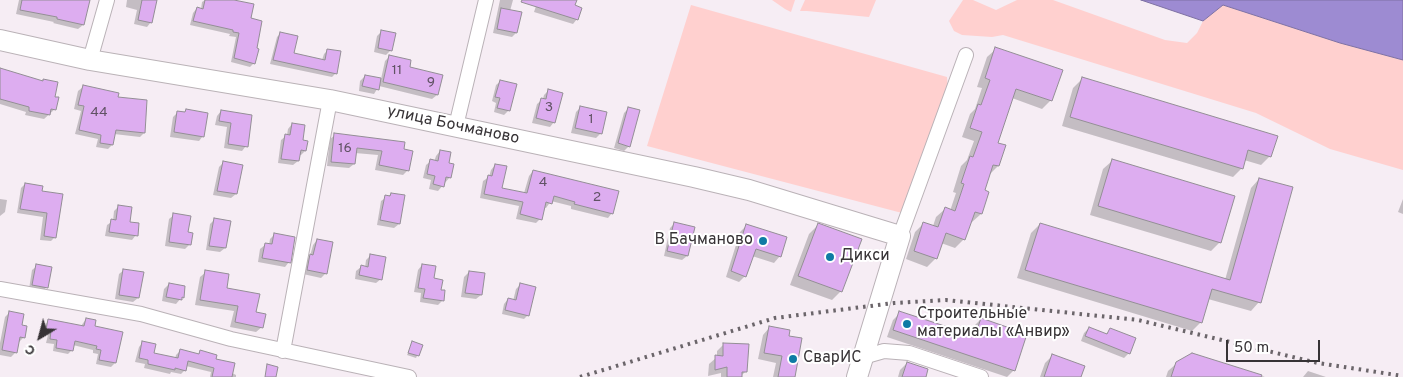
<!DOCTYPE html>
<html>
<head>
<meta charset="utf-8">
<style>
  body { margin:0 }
  #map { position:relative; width:1403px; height:377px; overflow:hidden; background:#f6edf4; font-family:Overpass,sans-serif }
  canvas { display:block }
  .north { position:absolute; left:15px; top:312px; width:50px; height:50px; -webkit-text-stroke:4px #fff; paint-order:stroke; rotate:217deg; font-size:14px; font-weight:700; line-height:20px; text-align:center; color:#373336 }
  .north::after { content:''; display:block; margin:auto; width:18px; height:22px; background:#373336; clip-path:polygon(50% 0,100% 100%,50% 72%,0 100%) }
  .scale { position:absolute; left:1226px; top:340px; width:94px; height:22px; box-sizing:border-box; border:2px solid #373336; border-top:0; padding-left:6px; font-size:15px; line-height:18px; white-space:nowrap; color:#373336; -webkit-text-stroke:4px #fff; paint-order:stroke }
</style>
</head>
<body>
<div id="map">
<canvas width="1403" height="377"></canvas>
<div class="north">С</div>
<div class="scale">50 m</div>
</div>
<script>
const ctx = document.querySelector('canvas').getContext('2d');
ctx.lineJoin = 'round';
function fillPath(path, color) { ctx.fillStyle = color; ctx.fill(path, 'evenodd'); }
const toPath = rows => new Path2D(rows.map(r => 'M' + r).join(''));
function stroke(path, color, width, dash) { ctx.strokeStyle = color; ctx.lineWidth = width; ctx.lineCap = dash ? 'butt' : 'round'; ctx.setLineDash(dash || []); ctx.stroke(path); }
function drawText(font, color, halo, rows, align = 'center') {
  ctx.font = font + ' Overpass,sans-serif'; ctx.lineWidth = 4; ctx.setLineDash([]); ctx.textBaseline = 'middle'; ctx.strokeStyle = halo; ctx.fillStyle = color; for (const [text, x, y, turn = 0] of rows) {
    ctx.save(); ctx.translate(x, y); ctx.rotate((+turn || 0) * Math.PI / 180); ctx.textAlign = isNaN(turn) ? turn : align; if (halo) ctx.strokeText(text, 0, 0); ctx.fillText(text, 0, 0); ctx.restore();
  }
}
fillPath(toPath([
  [772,0,795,0,791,12,785,9],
  [805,0,876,0,869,17,807,11,800,11],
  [963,0,973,0,996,10,1017,0,1053,0,1165,40,1187,43,1197,33,1203,21,1223,5,1340,43,1403,60,1403,170,1330,149,1256,113,1003,35,992,37,962,35,954,31,949,21],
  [691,5,947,77,948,91,902,213,647,146]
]), '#ffd0cf');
const water = toPath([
  [1141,0,1403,0,1403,60,1340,43,1223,5,1203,21,1141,0]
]);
fillPath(water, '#9d8bd2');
stroke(water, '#7e71a3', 1);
fillPath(toPath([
  [19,0,88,0,83,25,78,29,53,23,54,22,16,14],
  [127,0,156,0,151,22,147,27,134,24,137,10,126,7],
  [205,0,214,0,250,19,255,49,254,63,250,67,231,62,236,37,229,36,230,34,190,25,193,13,197,8,201,9,202,2],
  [500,0,513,0,510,11,516,33,512,37,493,33],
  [538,0,575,0,573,6,577,19,573,24,534,12],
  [382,31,391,50,386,55,374,52,377,36],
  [281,33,292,54,322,60,324,54,328,50,336,73,332,77,270,64,277,37],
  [996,49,1051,100,1042,109,1012,98,996,144,998,166,989,175,983,191,981,214,972,222,970,222,964,239,955,248,941,243,936,258,927,267,906,259,915,232,924,223,933,226,936,217,945,209,950,211,956,193,953,192,961,166,967,160,974,141,962,137,970,114,975,109,982,88,977,87,987,57],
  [389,57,408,67,437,95,432,99,379,86,374,94,359,91,360,81,365,76,381,79,385,61],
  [0,70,42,82,43,80,54,97,55,109,44,119,25,115,26,112,0,104],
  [1082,79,1270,156,1261,165,1244,160,1242,168,1233,177,1062,126,1073,88],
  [501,81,509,110,504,115,494,112,496,103,492,101,496,85],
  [83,87,117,98,144,133,140,137,114,134,112,145,108,149,96,147,98,139,75,134,81,111,74,109,78,91],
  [548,91,554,122,550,127,532,123,537,104,543,99,544,95],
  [580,108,601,133,596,138,571,133,576,112],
  [628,109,629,146,624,151,614,148,624,113],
  [186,111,203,136,199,141,170,137,173,117,178,112,184,113],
  [221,111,251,116,246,146,242,151,224,148,227,127,215,125,217,116],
  [292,124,305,151,301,155,299,155,298,161,293,165,278,163,281,140,287,135,288,129],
  [335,135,403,150,408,170,403,175,375,170,378,155,355,153,354,164,349,168,327,166,330,139],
  [440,151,448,164,450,177,438,191,429,189,431,180,423,178,426,165,431,161,434,162,436,156],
  [1112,161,1220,242,1211,251,1090,215,1103,169],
  [223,163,236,194,231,198,213,195,219,167],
  [495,165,501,189,524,193,529,176,533,171,612,213,608,218,571,209,571,206,551,201,546,208,543,207,540,219,536,223,516,219,519,206,480,198,483,181,489,177,491,170],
  [1259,179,1259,302,1251,311,1208,299,1201,322,1192,331,1017,278,1031,233,1040,224,1225,280,1251,188],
  [25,184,41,192,55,237,51,241,40,240,43,217,17,213,21,188],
  [391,194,399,224,394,228,377,225,381,201],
  [0,199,7,200,5,212,0,216],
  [1403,199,1403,214,1398,212],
  [119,206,136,235,132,240,105,236,107,225,113,221,114,211],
  [174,215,190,244,185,249,165,246,169,219],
  [215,219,225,248,220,252,206,250,210,224],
  [675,223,693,228,687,256,682,260,664,256,670,228],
  [818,225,841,291,832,300,790,285,809,234],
  [746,226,780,256,774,263,752,256,745,276,739,282,726,277,740,232],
  [274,235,289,262,285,267,258,262,260,249,265,245,269,245,270,239],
  [317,240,326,273,321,278,303,274,306,260,310,256,313,245],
  [371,255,381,279,376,283,355,279,356,271,361,267,365,268,366,260],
  [422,265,440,291,442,301,438,305,420,302,421,293,414,292,418,270],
  [37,266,47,287,42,291,29,289,32,270],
  [124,270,138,298,133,302,115,299,119,274],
  [206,272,255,313,262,327,256,332,230,327,234,311,195,305,200,277],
  [469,272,484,274,481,295,476,299,461,297,464,277],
  [169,284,182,297,176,304,162,301,164,289],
  [521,284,528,315,524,319,502,314,504,304,508,299,513,301,516,289],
  [9,313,20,326,24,337,19,342,17,341,15,353,11,357,0,355,0,343,5,317],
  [900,313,971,336,974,326,981,319,1014,370,1007,377,887,337,893,320],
  [86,319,115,363,111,367,96,364,98,354,93,353,93,350,73,345,72,350,68,354,53,351,54,344,46,343,48,335,43,334,45,325,49,320,81,326],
  [769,328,788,337,793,377,773,377,776,363,758,359,763,335],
  [1089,328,1105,335,1110,330,1129,353,1124,358,1081,341,1084,333],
  [143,342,152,354,175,359,176,355,180,351,198,355,201,352,215,359,232,373,236,375,236,377,210,377,211,372,186,366,185,370,181,374,171,372,170,374,144,368,145,364,135,362,139,347],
  [413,342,422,345,416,358,407,355],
  [724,344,746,371,740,377,721,377,721,373,708,376,709,364,717,357,717,351],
  [1192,354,1265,377,1166,377,1168,371,1177,363],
  [1052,356,1080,377,1040,377,1045,363],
  [907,363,924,377,898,377,900,370],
  [1308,371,1326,377,1303,377]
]), '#0003');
const building = toPath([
  [22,0,90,0,84,25,57,19,57,17,20,10,22,0],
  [142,0,157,0,152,23,138,20,142,0],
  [205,0,234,0,254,4,251,18,262,21,257,48,259,49,255,64,234,58,239,33,233,32,233,30,193,21,197,7,203,9,205,0],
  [522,0,577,0,575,5,582,8,578,20,521,2,522,0],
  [501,8,522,12,517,33,497,29,501,8],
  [381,30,396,33,392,51,378,48,381,30],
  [280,32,298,36,294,53,325,60,327,49,341,51,337,74,273,60,280,32],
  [995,47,1063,70,1052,101,1016,89,998,143,1006,145,999,166,993,165,985,190,989,192,982,214,975,212,965,240,946,233,937,259,914,251,923,222,938,227,945,207,955,211,964,184,961,183,970,156,973,157,982,132,970,128,978,104,981,105,990,80,985,78,995,47],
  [389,55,411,60,410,67,443,75,438,95,383,82,389,55],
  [0,68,43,81,43,79,58,82,55,97,59,97,56,110,51,109,50,115,29,111,29,107,0,99,0,68],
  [365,75,381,78,379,90,362,86,365,75],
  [1082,77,1278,136,1271,157,1248,150,1243,169,1070,117,1082,77],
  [500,80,517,84,510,111,497,108,500,98,495,97,500,80],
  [83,85,119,93,118,97,147,100,145,133,116,130,113,145,100,143,101,135,79,130,84,106,78,105,83,85],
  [548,89,563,93,555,123,536,118,541,98,546,99,548,89],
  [580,106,607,112,602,134,575,128,580,106],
  [628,107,640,110,630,147,618,143,628,107],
  [186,109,208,113,204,137,174,132,177,111,185,112,186,109],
  [221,110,252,115,248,147,228,144,231,123,219,121,221,110],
  [292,123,305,125,303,140,308,141,306,151,301,150,299,161,281,159,285,134,290,135,292,123],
  [334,133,405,142,404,149,413,151,409,171,379,165,382,151,357,148,355,164,331,162,334,133],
  [440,150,451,152,449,163,454,164,451,178,446,177,444,187,433,184,435,176,427,174,430,159,438,161,440,150],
  [1112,159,1235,196,1221,243,1098,206,1112,159],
  [223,161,243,165,237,194,217,191,223,161],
  [495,164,507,166,502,188,527,193,533,170,619,191,613,214,574,204,575,202,554,196,552,204,546,202,542,220,520,214,523,202,484,194,488,175,492,176,495,164],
  [1259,178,1293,187,1261,303,1212,289,1202,323,1025,270,1040,223,1230,280,1259,178],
  [25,183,43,186,42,191,63,194,56,238,44,236,47,213,20,209,25,183],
  [391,193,405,195,400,224,380,220,385,195,390,196,391,193],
  [118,205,132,207,130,222,139,223,138,236,109,232,111,219,116,220,118,205],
  [173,213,191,216,188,232,193,233,191,245,169,242,173,213],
  [214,218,231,221,226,248,209,246,214,218],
  [674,222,695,227,688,256,667,251,674,222],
  [818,223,862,239,842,292,798,276,818,223],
  [746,224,787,237,781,257,756,249,746,277,731,271,746,224],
  [274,233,295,237,291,263,262,258,265,243,272,244,274,233],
  [317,239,333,242,327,274,307,270,310,254,313,255,317,239],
  [370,254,386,257,382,280,359,275,361,265,368,267,370,254],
  [36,264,52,267,48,288,32,285,36,264],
  [422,264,436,266,434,278,443,280,441,290,445,290,444,301,423,298,425,289,418,288,422,264],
  [123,269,144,272,139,298,119,295,123,269],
  [205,270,229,274,227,288,260,294,256,312,266,314,263,328,235,322,238,306,200,300,205,270],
  [469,271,485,273,482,295,465,293,469,271],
  [169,283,185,286,184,298,182,297,182,300,166,297,169,283],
  [520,283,536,287,529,316,505,310,508,298,516,300,520,283],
  [9,311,24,314,22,325,27,326,25,338,20,337,17,353,2,350,9,311],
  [899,311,975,336,981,318,1027,334,1015,371,893,330,899,311],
  [86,318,96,320,95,326,123,332,116,363,99,360,101,350,96,349,97,346,75,341,73,351,56,348,57,340,50,339,51,331,46,330,48,319,84,326,86,318],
  [769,326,790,330,789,336,802,338,795,377,778,377,782,356,764,353,769,326],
  [1089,327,1107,334,1110,328,1136,338,1130,354,1085,336,1089,327],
  [142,341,156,344,154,353,178,358,180,349,199,354,200,350,217,355,216,359,235,363,232,377,212,377,214,368,188,361,186,371,175,368,175,370,148,364,148,360,139,358,142,341],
  [412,341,423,345,419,356,408,353,412,341],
  [723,343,749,344,747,372,742,372,742,377,727,377,727,367,715,370,715,355,723,356,723,343],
  [1192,353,1262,375,1261,377,1171,377,1176,362,1192,353],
  [1052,354,1085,366,1081,377,1044,377,1052,354],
  [907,362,928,369,926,377,902,377,907,362],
  [267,364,278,367,276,377,265,377,267,364]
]);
fillPath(building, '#ddadf0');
stroke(building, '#938e95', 1);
const street = toPath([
  [90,60,107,0],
  [456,126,486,0],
  [900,236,966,55],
  [0,289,141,314,231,339,409,377],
  [283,351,330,100],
  [863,357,884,351,909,353,981,377]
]);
const secondary = toPath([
  [0,40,90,60,330,100,694,177,749,190,900,236,857,377]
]);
stroke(street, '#bab2b7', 16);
stroke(secondary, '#bab2b7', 22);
stroke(street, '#fff', 14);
stroke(secondary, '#fff', 20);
stroke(toPath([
  [580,377,775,318,894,303,946,300,1138,320,1318,363,1403,376]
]), '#6b656a', 4, [2.5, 5]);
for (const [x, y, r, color] of [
  [763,241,5,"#0e7ba4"],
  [830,257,5,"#0e7ba4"],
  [907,324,5,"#0e7ba4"],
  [793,359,5,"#0e7ba4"]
]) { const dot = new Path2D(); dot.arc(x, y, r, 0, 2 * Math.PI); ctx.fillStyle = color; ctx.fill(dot); stroke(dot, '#fff', 2); }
drawText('14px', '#605264', null, [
  ["11",397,71],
  ["9",431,83],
  ["3",549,108],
  ["44",99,113],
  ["1",591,120],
  ["16",345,149],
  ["4",543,183],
  ["2",597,198]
]);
drawText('16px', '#373336', '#fff', [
  ["улица Бочманово",453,126,12]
]);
drawText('16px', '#373336', '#fff', [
  ["В Бачманово",753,241,"right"],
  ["Дикси",840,257],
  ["Строительные",917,315],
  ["материалы «Анвир»",917,333],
  ["СварИС",803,359]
], 'left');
</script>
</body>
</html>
